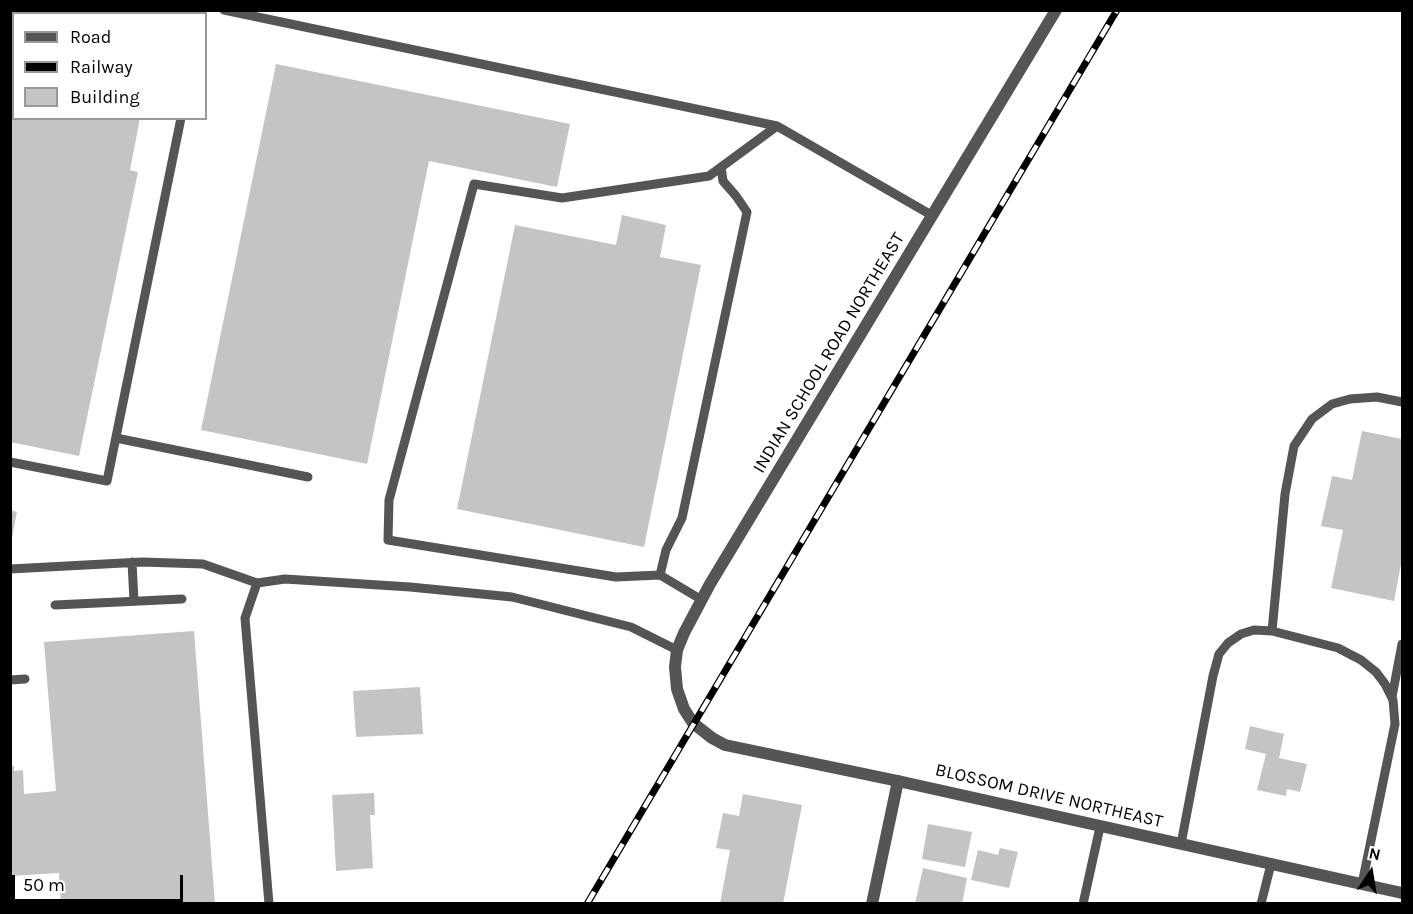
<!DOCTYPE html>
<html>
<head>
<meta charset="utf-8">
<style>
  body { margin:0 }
  #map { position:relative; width:1413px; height:914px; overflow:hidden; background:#fff; font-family:Karla,sans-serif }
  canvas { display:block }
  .frame { position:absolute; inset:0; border:12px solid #000; pointer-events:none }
  .legend { position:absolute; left:12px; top:12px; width:195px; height:108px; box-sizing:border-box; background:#fff; border:2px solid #999; margin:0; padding:8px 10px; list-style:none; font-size:18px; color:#000 }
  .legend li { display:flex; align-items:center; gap:12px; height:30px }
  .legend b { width:30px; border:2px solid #999 }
  .north { position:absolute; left:1341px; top:842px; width:60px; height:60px; -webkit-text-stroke:4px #fff; paint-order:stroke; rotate:12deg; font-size:16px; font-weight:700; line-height:24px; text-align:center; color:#000 }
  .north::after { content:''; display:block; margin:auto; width:21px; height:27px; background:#000; clip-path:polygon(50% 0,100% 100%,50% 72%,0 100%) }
  .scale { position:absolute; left:12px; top:875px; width:171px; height:27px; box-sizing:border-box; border:3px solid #000; border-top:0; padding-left:8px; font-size:18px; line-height:21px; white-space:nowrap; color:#000; -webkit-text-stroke:4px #fff; paint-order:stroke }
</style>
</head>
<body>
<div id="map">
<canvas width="1413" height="914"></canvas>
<div class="frame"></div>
<ul class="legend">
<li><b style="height:8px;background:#555"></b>Road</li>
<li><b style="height:8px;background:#000"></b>Railway</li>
<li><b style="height:16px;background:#c4c4c4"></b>Building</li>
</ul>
<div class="north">N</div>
<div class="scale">50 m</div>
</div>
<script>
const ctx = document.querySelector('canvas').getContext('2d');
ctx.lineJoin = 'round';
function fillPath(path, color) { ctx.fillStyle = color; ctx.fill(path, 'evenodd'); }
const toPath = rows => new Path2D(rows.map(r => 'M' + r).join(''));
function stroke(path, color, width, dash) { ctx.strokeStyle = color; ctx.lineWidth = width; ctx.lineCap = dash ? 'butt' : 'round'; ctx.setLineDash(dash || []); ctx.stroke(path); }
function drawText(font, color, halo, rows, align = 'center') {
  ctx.font = font + ' Karla,sans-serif'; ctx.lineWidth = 5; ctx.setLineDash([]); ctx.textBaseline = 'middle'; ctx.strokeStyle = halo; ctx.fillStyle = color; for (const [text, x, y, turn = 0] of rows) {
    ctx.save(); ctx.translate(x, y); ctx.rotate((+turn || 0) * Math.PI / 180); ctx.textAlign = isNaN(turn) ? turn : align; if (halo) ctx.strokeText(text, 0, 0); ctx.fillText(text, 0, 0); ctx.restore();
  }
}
fillPath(toPath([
  [276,64,570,124,557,187,429,161,367,464,201,430],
  [10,90,14,91,14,118,140,118,130,170,138,172,79,456,10,442],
  [622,215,666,225,660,257,701,265,644,547,457,509,515,225,616,245],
  [1362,431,1402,439,1402,559,1394,601,1331,588,1343,530,1321,526,1332,476,1352,480],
  [10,510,17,512,12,538,10,538],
  [194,631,215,904,61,904,59,873,10,876,10,766,14,766,14,771,23,770,24,794,56,791,44,642],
  [420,687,423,734,356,737,353,691],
  [1250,726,1284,734,1279,758,1307,764,1300,792,1287,789,1286,796,1257,790,1266,754,1245,749],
  [374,793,375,815,370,815,373,868,336,871,332,795],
  [743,794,802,805,783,904,720,904,730,850,716,848,723,813,739,816],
  [928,824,972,832,965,867,922,859],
  [1000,848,1018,852,1009,888,971,880,978,850,998,855],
  [923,868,967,878,962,904,915,904]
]), '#c4c4c4');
stroke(toPath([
  [224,10,777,126,933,216],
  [33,14,43,10],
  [202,14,203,10],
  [10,20,14,19],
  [116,438,308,477],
  [10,462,107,481,181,118],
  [132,562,134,601],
  [10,569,142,562,203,564,257,583],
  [660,575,616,577,388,540,389,500,474,184,562,198,709,176,777,126],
  [702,600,660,575,666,550,682,518,747,212,736,196,723,181,721,167],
  [55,605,182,599],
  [1272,631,1285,494,1294,446,1312,419,1332,404,1350,399,1377,397,1402,402],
  [10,680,25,679],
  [1392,697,1402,644],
  [1181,844,1213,676,1219,654,1228,643,1241,634,1254,630,1272,631,1338,648,1361,660,1376,672,1385,684,1393,700,1395,724,1362,884],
  [269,904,245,618,257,583,285,579,410,587,512,597,631,627,677,650],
  [1083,904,1100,827],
  [1261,904,1271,864]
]), '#555', 9);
stroke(toPath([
  [872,904,898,781]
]), '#555', 12);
stroke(toPath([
  [1056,10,710,584,684,633,677,650,675,667,677,689,684,709,693,723,712,738,725,745,898,781,1402,893]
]), '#555', 12);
const rail = toPath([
  [587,904,1117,10]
]);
stroke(rail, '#000', 7);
stroke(rail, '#fff', 4.5, [14]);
drawText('18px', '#000', '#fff', [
  ["INDIAN SCHOOL ROAD NORTHEAST",829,353,-59],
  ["BLOSSOM DRIVE NORTHEAST",1049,796,13]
]);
</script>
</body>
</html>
